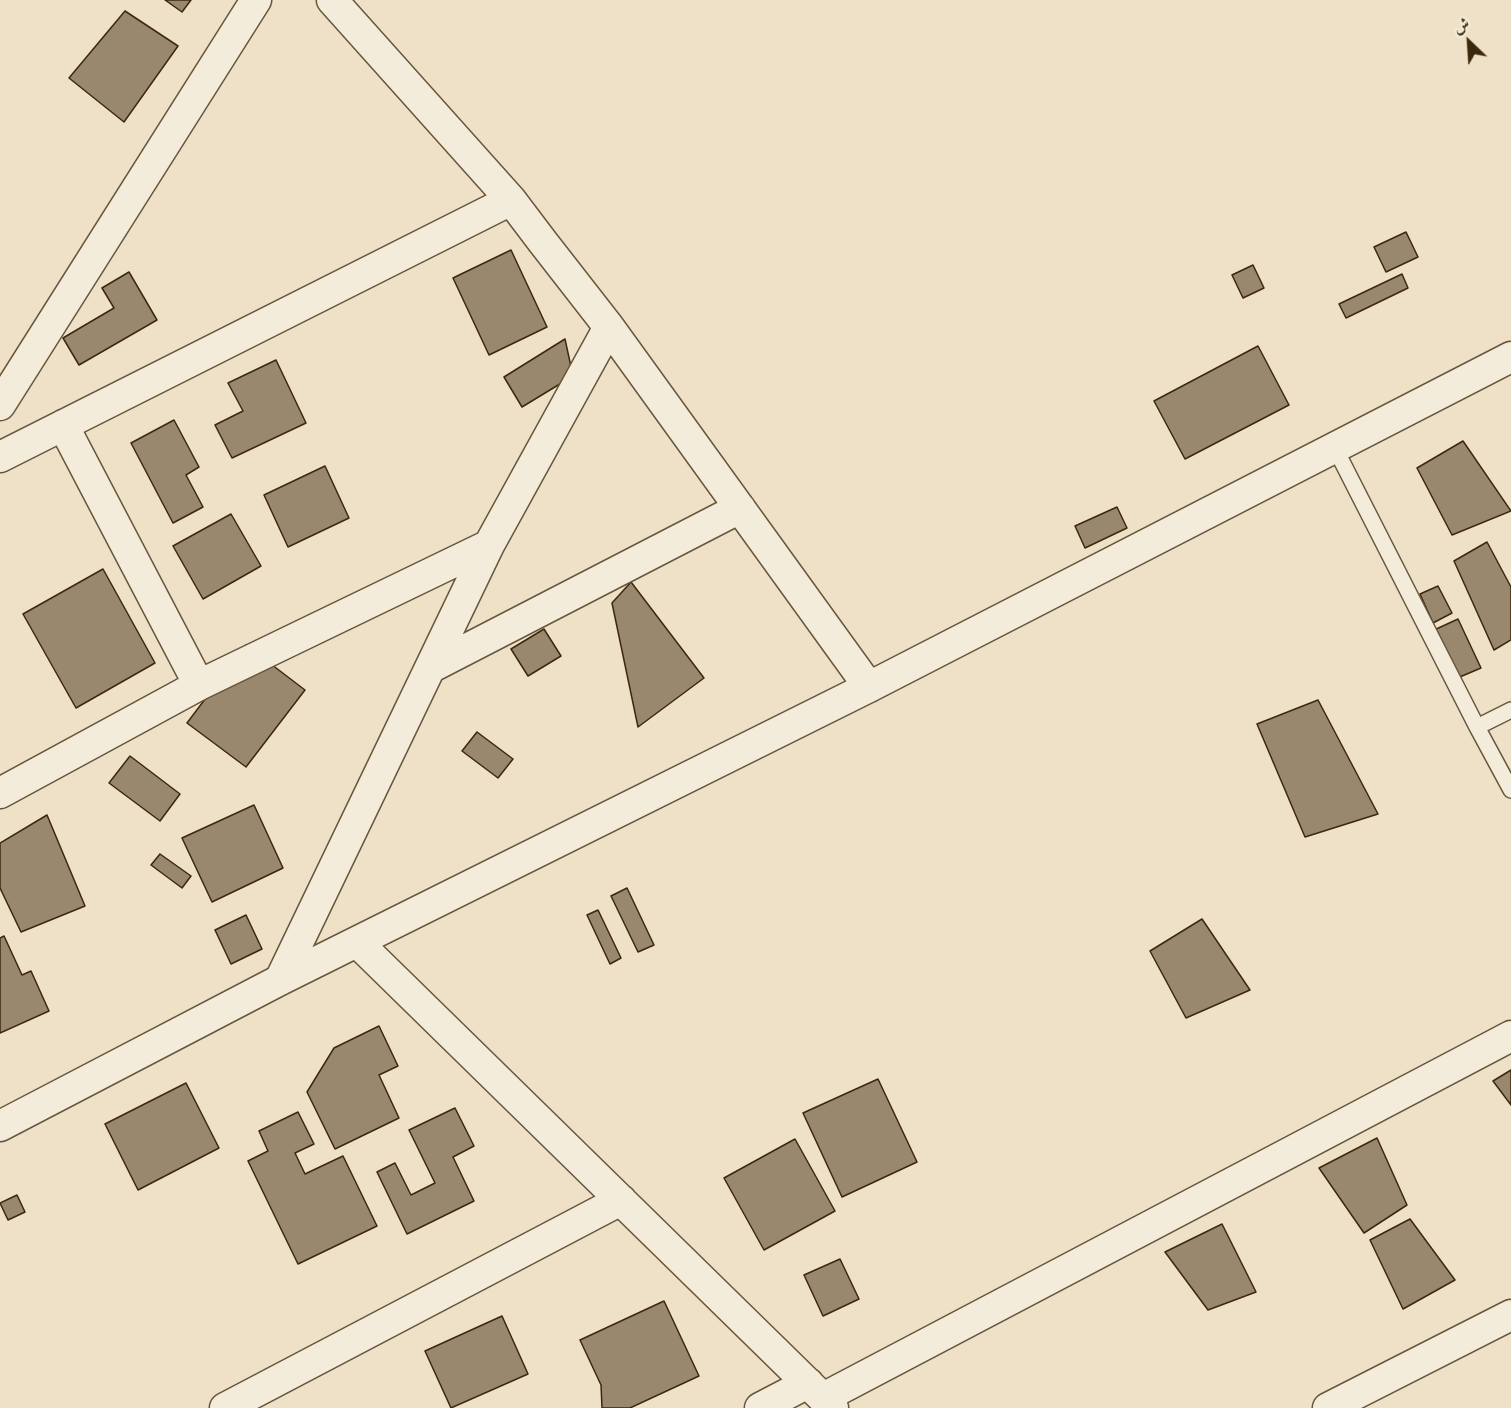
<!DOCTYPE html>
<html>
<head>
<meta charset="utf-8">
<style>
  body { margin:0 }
  #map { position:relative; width:1511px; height:1408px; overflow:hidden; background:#eee1c7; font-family:"IM FELL French Canon",Amiri,serif }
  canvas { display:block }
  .north { position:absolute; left:1439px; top:12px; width:60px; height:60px; -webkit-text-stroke:4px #f4ecdb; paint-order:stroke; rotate:335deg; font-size:16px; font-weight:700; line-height:24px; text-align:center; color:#3c280d }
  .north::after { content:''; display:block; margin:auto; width:21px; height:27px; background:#3c280d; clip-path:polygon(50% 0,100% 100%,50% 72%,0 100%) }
</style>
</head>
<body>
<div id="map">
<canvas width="1511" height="1408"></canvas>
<div class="north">ش</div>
</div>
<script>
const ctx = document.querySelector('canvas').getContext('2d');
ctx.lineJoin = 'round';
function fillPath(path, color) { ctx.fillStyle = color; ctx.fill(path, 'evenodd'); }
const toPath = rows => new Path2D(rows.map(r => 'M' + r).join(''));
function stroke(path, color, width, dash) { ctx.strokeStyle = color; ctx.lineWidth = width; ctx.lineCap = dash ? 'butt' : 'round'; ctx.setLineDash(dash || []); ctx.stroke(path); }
const building = toPath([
  [165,0,191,0,182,12,165,0],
  [125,11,178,46,124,122,69,78,125,11],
  [1406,232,1418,257,1386,272,1374,247,1406,232],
  [511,250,547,327,489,355,453,278,511,250],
  [1253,265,1264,288,1243,298,1232,275,1253,265],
  [129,272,157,320,79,365,63,338,114,308,102,288,129,272],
  [1402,274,1408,288,1346,318,1339,304,1402,274],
  [565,339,573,376,522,407,504,377,565,339],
  [1258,346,1289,405,1185,459,1154,401,1258,346],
  [276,360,306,423,232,458,215,425,243,411,228,383,276,360],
  [174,420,199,467,186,475,203,507,173,523,131,443,174,420],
  [1463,441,1511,511,1452,535,1417,468,1463,441],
  [325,466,349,518,288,547,264,495,325,466],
  [1117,507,1127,528,1085,548,1075,526,1117,507],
  [231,514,261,566,203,599,173,546,231,514],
  [1487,542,1511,587,1511,640,1494,650,1454,561,1487,542],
  [103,569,155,663,76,708,23,614,103,569],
  [631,582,704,678,638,727,612,603,631,582],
  [1438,586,1452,613,1433,623,1420,594,1438,586],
  [1458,619,1481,668,1455,679,1432,631,1458,619],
  [544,629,561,656,528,676,511,649,544,629],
  [246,645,305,690,246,767,187,723,246,645],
  [1318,700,1378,814,1305,837,1257,724,1318,700],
  [477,732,513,759,498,778,462,751,477,732],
  [130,756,180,794,160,821,109,783,130,756],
  [254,805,283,868,212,902,182,838,254,805],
  [47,815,85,906,21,932,0,888,0,843,47,815],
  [160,854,191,876,182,888,151,865,160,854],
  [627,888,654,945,638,952,611,896,627,888],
  [598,910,621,958,610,964,587,915,598,910],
  [246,915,262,949,231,964,215,930,246,915],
  [1202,919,1250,990,1186,1018,1150,951,1202,919],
  [4,936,22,975,31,971,49,1011,0,1033,0,938,4,936],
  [379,1026,398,1066,379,1075,399,1118,335,1149,307,1092,334,1048,379,1026],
  [1511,1070,1511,1105,1493,1081,1511,1070],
  [878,1079,917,1162,842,1197,803,1113,878,1079],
  [186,1083,219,1148,138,1190,105,1124,186,1083],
  [455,1108,474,1146,453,1157,474,1201,407,1234,377,1172,395,1163,411,1195,435,1183,409,1130,455,1108],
  [298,1112,314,1144,295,1153,305,1174,343,1156,377,1226,298,1264,248,1161,268,1151,259,1131,298,1112],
  [1377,1138,1407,1205,1364,1233,1319,1168,1377,1138],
  [795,1139,835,1211,764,1250,724,1178,795,1139],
  [17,1195,25,1212,8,1220,0,1203,17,1195],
  [1410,1219,1455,1280,1403,1309,1370,1240,1410,1219],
  [1222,1224,1256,1292,1208,1310,1165,1252,1222,1224],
  [840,1259,859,1299,823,1316,804,1275,840,1259],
  [664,1301,699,1376,630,1408,602,1408,601,1385,580,1340,664,1301],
  [502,1316,528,1374,451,1408,425,1351,502,1316]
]);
fillPath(building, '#99886e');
stroke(building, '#3c280d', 1.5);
const service = toPath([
  [1335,448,1477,727,1511,790],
  [1477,727,1511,710]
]);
const minor = toPath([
  [332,0,511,200,542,241,609,327,869,687],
  [0,405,256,0],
  [63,425,199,685],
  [0,457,511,200],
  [430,668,740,508],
  [0,793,199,685,489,545],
  [357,942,833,1408],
  [280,980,489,545,609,327],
  [0,1126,280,980,869,687,1511,357],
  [823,1398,1511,1036],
  [225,1408,621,1200],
  [760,1408,808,1383],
  [1328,1408,1511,1315]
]);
stroke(service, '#68563c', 18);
stroke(minor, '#68563c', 33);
stroke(service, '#f4ecdb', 15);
stroke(minor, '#f4ecdb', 30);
</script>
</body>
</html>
